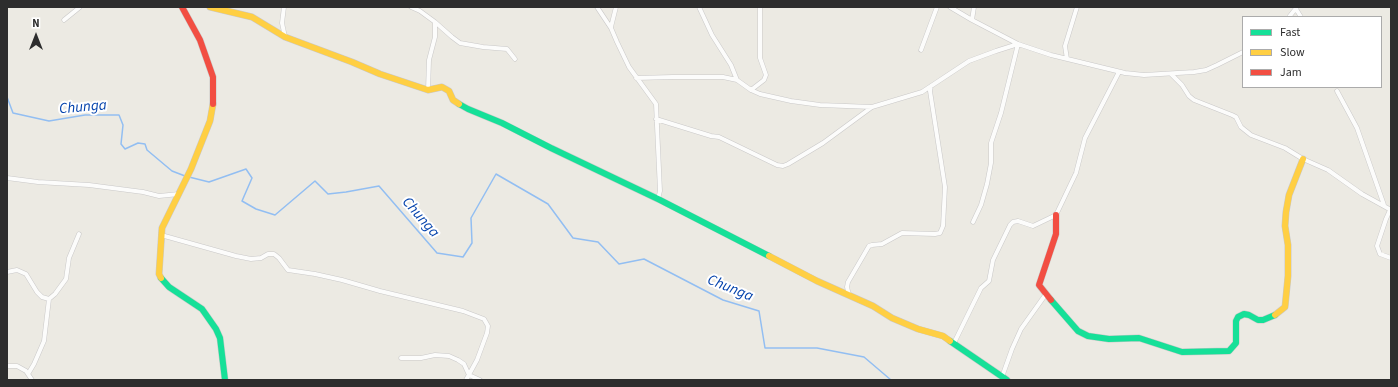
<!DOCTYPE html>
<html>
<head>
<meta charset="utf-8">
<style>
  body { margin:0 }
  #map { position:relative; width:1398px; height:387px; overflow:hidden; background:#eceae3; font-family:"Source Sans 3",sans-serif }
  canvas { display:block }
  .frame { position:absolute; inset:0; border:8px solid #2d2d2d; pointer-events:none }
  .legend { position:absolute; left:1242px; top:16px; width:140px; height:72px; box-sizing:border-box; background:#fff; border:1px solid #ababab; margin:0; padding:5px 7px; list-style:none; font-size:12px; color:#2d2d2d }
  .legend li { display:flex; align-items:center; gap:8px; height:20px }
  .legend b { width:20px; border:1px solid #ababab }
  .north { position:absolute; left:16px; top:16px; width:40px; height:40px; -webkit-text-stroke:3px #fff; paint-order:stroke; rotate:0deg; font-size:11px; font-weight:700; line-height:16px; text-align:center; color:#2d2d2d }
  .north::after { content:''; display:block; margin:auto; width:14px; height:18px; background:#2d2d2d; clip-path:polygon(50% 0,100% 100%,50% 72%,0 100%) }
</style>
</head>
<body>
<div id="map">
<canvas width="1398" height="387"></canvas>
<div class="frame"></div>
<ul class="legend">
<li><b style="height:5px;background:#16e098"></b>Fast</li>
<li><b style="height:5px;background:#ffcf43"></b>Slow</li>
<li><b style="height:5px;background:#f24e42"></b>Jam</li>
</ul>
<div class="north">N</div>
</div>
<script>
const ctx = document.querySelector('canvas').getContext('2d');
ctx.lineJoin = 'round';
const toPath = rows => new Path2D(rows.map(r => 'M' + r).join(''));
function stroke(path, color, width, dash) { ctx.strokeStyle = color; ctx.lineWidth = width; ctx.lineCap = dash ? 'butt' : 'round'; ctx.setLineDash(dash || []); ctx.stroke(path); }
function drawText(font, color, halo, rows, align = 'center') {
  ctx.font = font + ' "Source Sans 3",sans-serif'; ctx.lineWidth = 4; ctx.setLineDash([]); ctx.textBaseline = 'middle'; ctx.strokeStyle = halo; ctx.fillStyle = color; for (const [text, x, y, turn = 0] of rows) {
    ctx.save(); ctx.translate(x, y); ctx.rotate((+turn || 0) * Math.PI / 180); ctx.textAlign = isNaN(turn) ? turn : align; if (halo) ctx.strokeText(text, 0, 0); ctx.fillText(text, 0, 0); ctx.restore();
  }
}
stroke(toPath([
  [7,97,13,113,49,121,85,115,119,115,123,125,121,144,125,149,138,143,145,144,147,150,172,171,185,176],
  [189,177,209,182,246,169,252,178,242,201,256,209,275,215,315,181,328,194,346,192,379,186,437,253,463,257,472,243,471,218,496,174,548,204,573,238,598,242,619,264,644,259,723,300,759,311,765,348,817,348,864,357,891,380]
]), '#92bef2', 1.5);
const street = toPath([
  [284,7,282,23,285,37],
  [411,7,420,11,435,22,435,37,429,60,428,90],
  [597,7,611,28,617,42,629,67,656,104,660,191,658,199],
  [699,7,712,35,731,65,737,80],
  [950,7,972,20,1018,44,1051,55,1125,73,1144,75,1194,72,1206,70,1217,65,1243,52],
  [1296,9,1301,17],
  [1289,17,1297,7],
  [64,20,80,7],
  [972,20,974,7],
  [435,22,452,37,460,43,483,47,507,49,515,59],
  [611,27,616,7],
  [921,50,937,7],
  [1067,59,1065,46,1077,7],
  [1171,74,1182,85,1189,96,1194,100,1232,115,1236,117,1241,127,1251,135,1285,148,1303,159,1328,170,1362,194,1391,210],
  [636,78,673,77,723,77,737,80,751,90,760,94,791,101,820,105,872,107],
  [751,90,764,80,766,75,760,58,760,7],
  [1337,91,1357,128,1384,205],
  [656,119,711,136,719,137,777,165,783,166,788,164,823,143,872,107,922,92,969,61,996,51,1018,44],
  [7,178,38,182,89,185,143,192,159,196,179,194],
  [1390,210,1386,219,1377,246,1380,254,1391,258],
  [973,222,981,205,987,184,991,163,991,143,1001,113,1018,44],
  [161,235,236,256,251,259,261,258,268,254,274,254,279,258,288,270,315,274,342,280,380,291,463,311,484,319,488,326,487,333,477,360,466,380],
  [7,272,17,270,26,274,37,292,42,297,49,299,55,294,66,279,69,258,79,234],
  [849,295,847,287,848,282,869,246,872,245,882,244,902,233,935,234,940,233,943,226,945,187,930,91,931,86],
  [954,343,981,288,989,281,993,260,1010,225,1013,222,1018,221,1033,226,1056,215,1076,173,1085,138,1119,72],
  [401,358,421,358,435,355,449,356,458,360,464,364,469,375,480,380],
  [7,366,17,366,26,371,32,380],
  [28,374,34,364,44,341,49,299],
  [1002,377,1012,349,1021,329,1046,294]
]);
const fast = toPath([
  [459,104,468,109,502,123,551,148,658,199,769,256],
  [161,278,169,287,202,309,216,329,220,338,225,380],
  [1051,300,1078,331,1088,336,1109,339,1139,338,1182,352,1229,351,1236,343,1236,321,1238,317,1244,314,1249,315,1258,320,1263,320,1275,315],
  [950,341,1007,380]
]);
const slow = toPath([
  [210,7,252,17,285,37,352,62,380,74,428,90,442,87,449,91,453,100,459,104],
  [769,256,817,281,873,306,892,318,918,329,943,336,950,341],
  [161,278,159,274,162,228,191,169,210,121,213,104],
  [1275,315,1285,307,1288,276,1288,245,1285,226,1286,212,1289,195,1303,159]
]);
const jam = toPath([
  [182,7,200,40,213,77,213,104],
  [1051,300,1039,285,1056,234,1056,215]
]);
stroke(street, '#c9c8c8', 5);
stroke(fast, '#c9c8c8', 7);
stroke(slow, '#c9c8c8', 7);
stroke(jam, '#c9c8c8', 7);
stroke(street, '#fcfcfb', 4);
stroke(fast, '#16e098', 6);
stroke(slow, '#ffcf43', 6);
stroke(jam, '#f24e42', 6);
drawText('italic 15px', '#0342ac', '#fff', [
  ["Chunga",83,108,-5],
  ["Chunga",420,218,49],
  ["Chunga",730,289,22]
]);
</script>
</body>
</html>
